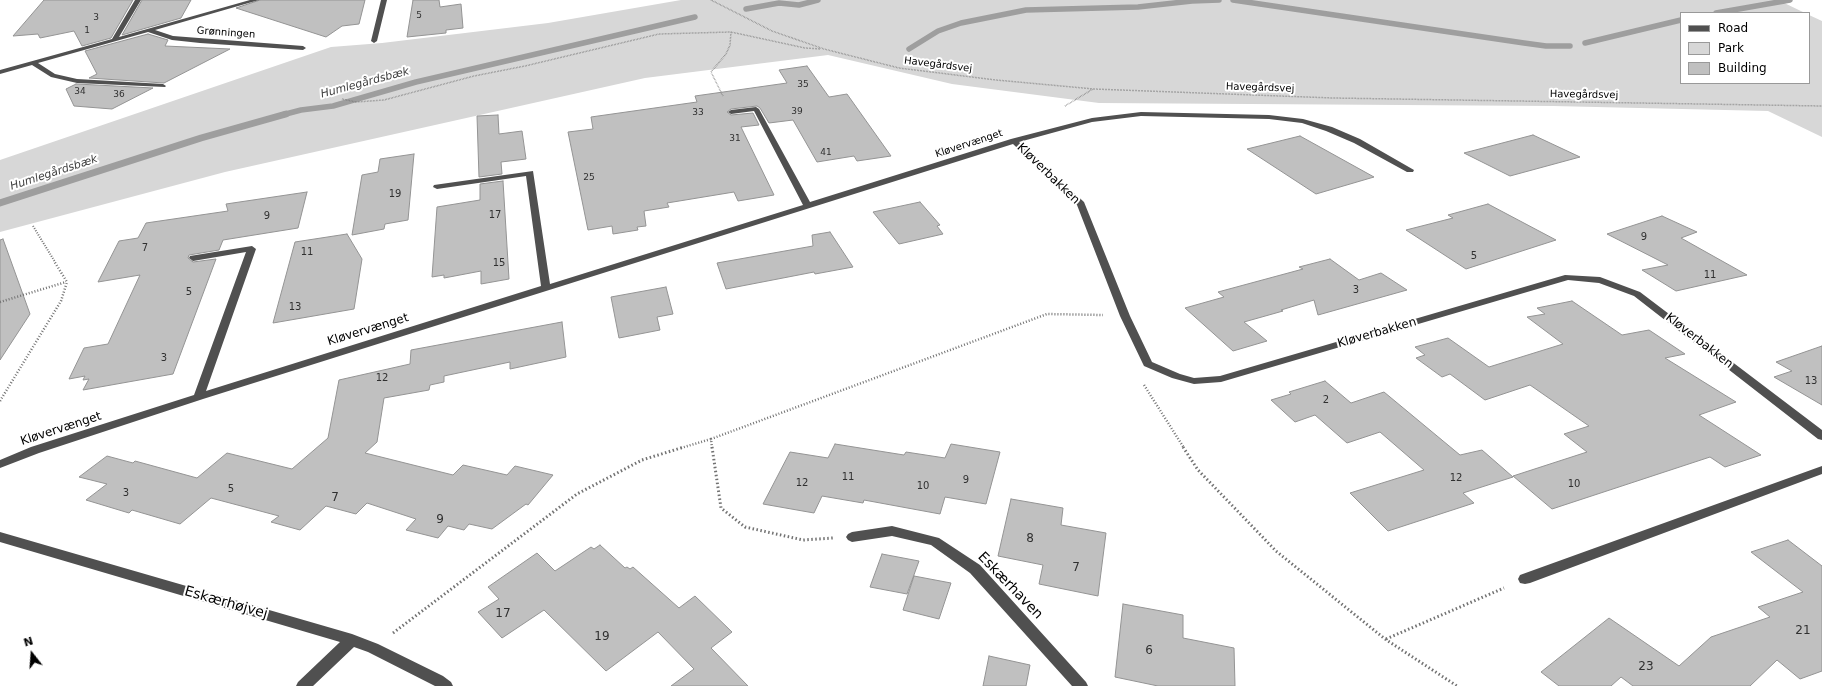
<!DOCTYPE html>
<html>
<head>
<meta charset="utf-8">
<style>
  body { margin:0 }
  #map { position:relative; width:1822px; height:686px; overflow:hidden; background:#fff; font-family:"DejaVu Sans",sans-serif }
  canvas { display:block }
  .legend { position:absolute; left:1680px; top:12px; width:130px; height:72px; box-sizing:border-box; background:#fff; border:1px solid #999; margin:0; padding:5px 7px; list-style:none; font-size:12px; color:#000 }
  .legend li { display:flex; align-items:center; gap:8px; height:20px }
  .legend b { width:20px; border:1px solid #999 }
  .north { position:absolute; left:12px; top:634px; width:40px; height:40px; -webkit-text-stroke:3px #fff; paint-order:stroke; rotate:343deg; font-size:11px; font-weight:700; line-height:16px; text-align:center; color:#000 }
  .north::after { content:''; display:block; margin:auto; width:14px; height:18px; background:#000; clip-path:polygon(50% 0,100% 100%,50% 72%,0 100%) }
</style>
</head>
<body>
<div id="map">
<canvas width="1822" height="686"></canvas>
<ul class="legend">
<li><b style="height:5px;background:#505050"></b>Road</li>
<li><b style="height:11px;background:#d7d7d7"></b>Park</li>
<li><b style="height:11px;background:#c0c0c0"></b>Building</li>
</ul>
<div class="north">N</div>
</div>
<script>
const ctx = document.querySelector('canvas').getContext('2d');
ctx.lineJoin = 'round';
function fillPath(path, color) { ctx.fillStyle = color; ctx.fill(path, 'evenodd'); }
const toPath = rows => new Path2D(rows.map(r => 'M' + r).join(''));
function stroke(path, color, width, dash) { ctx.strokeStyle = color; ctx.lineWidth = width; ctx.lineCap = dash ? 'butt' : 'round'; ctx.setLineDash(dash || []); ctx.stroke(path); }
function drawText(font, color, halo, rows, align = 'center') {
  ctx.font = font + ' "DejaVu Sans",sans-serif'; ctx.lineWidth = 4; ctx.setLineDash([]); ctx.textBaseline = 'middle'; ctx.strokeStyle = halo; ctx.fillStyle = color; for (const [text, x, y, turn = 0] of rows) {
    ctx.save(); ctx.translate(x, y); ctx.rotate((+turn || 0) * Math.PI / 180); ctx.textAlign = isNaN(turn) ? turn : align; if (halo) ctx.strokeText(text, 0, 0); ctx.fillText(text, 0, 0); ctx.restore();
  }
}
fillPath(toPath([
  [681,0,1778,0,1805,13,1681,13,1681,83,1809,83,1809,15,1822,21,1822,137,1768,111,1553,106,1099,103,952,84,828,55,645,78,225,172,0,232,0,160,331,47,382,43,548,23]
]), '#d7d7d7');
stroke(toPath([
  [1233,0,1524,43,1546,46,1570,46],
  [746,9,779,3,799,5,818,0],
  [1716,13,1790,0],
  [1585,43,1681,20],
  [909,49,938,31,961,23,1026,10,1138,7,1192,1,1219,0],
  [282,115,301,110,333,106,416,82,695,17]
]), '#9e9e9e', 5.5);
stroke(toPath([
  [0,203,201,138,286,114]
]), '#9e9e9e', 7);
const building = toPath([
  [44,0,133,0,111,38,82,46,74,31,40,38,38,34,13,36,44,0],
  [142,0,191,0,181,18,122,35,142,0],
  [260,0,365,0,359,24,342,26,326,37,236,8,260,0],
  [413,0,439,0,440,7,461,4,463,28,446,30,446,33,407,37,413,0],
  [148,34,168,40,165,46,230,49,164,83,89,78,97,74,85,51,148,34],
  [807,66,829,97,847,94,891,156,857,161,854,156,817,162,793,120,769,123,760,108,757,106,731,109,727,112,731,115,753,113,759,125,741,127,774,195,738,201,734,192,667,203,669,207,644,211,646,226,637,227,638,230,613,234,612,226,588,230,568,132,593,129,591,117,697,102,695,96,787,83,779,70,807,66],
  [76,84,77,84,153,88,112,109,74,106,66,89,76,84],
  [498,115,499,134,522,131,526,159,501,162,502,174,479,177,477,116,498,115],
  [1533,135,1580,157,1510,176,1464,153,1533,135],
  [1300,136,1374,177,1316,194,1247,149,1300,136],
  [414,154,408,220,385,224,384,229,352,235,362,175,378,172,380,159,414,154],
  [503,181,509,279,481,284,481,271,444,278,444,275,432,277,437,207,480,200,480,184,503,181],
  [307,192,298,228,223,240,219,250,189,255,188,258,193,262,216,259,173,374,83,390,89,379,83,380,85,376,69,379,84,348,108,344,140,275,98,282,119,241,138,238,146,223,228,211,226,204,307,192],
  [920,202,940,225,937,226,943,234,899,244,873,212,920,202],
  [1488,204,1556,240,1466,269,1406,230,1453,218,1448,215,1488,204],
  [1662,216,1697,232,1681,238,1747,275,1676,291,1642,270,1668,265,1607,234,1662,216],
  [830,232,853,267,815,274,814,272,726,289,717,263,813,246,812,235,830,232],
  [347,234,362,259,354,309,273,323,295,242,347,234],
  [3,239,30,314,0,360,0,240,3,239],
  [1330,259,1359,280,1381,273,1407,290,1318,315,1314,300,1281,310,1283,311,1244,322,1267,341,1233,351,1185,308,1224,297,1218,292,1303,269,1299,267,1330,259],
  [666,287,673,314,657,317,660,330,619,338,611,297,666,287],
  [1572,301,1622,335,1649,330,1685,354,1665,358,1736,402,1699,415,1761,455,1725,467,1710,457,1552,509,1513,476,1587,452,1564,434,1589,426,1530,385,1485,400,1450,374,1442,377,1416,358,1425,355,1415,347,1448,338,1489,367,1563,344,1527,317,1545,314,1537,308,1572,301],
  [562,322,566,357,510,369,510,362,444,376,444,382,430,385,429,390,384,398,377,442,365,453,453,475,463,465,507,475,515,466,553,475,528,505,526,504,492,529,469,524,464,530,448,526,438,538,406,530,416,519,367,503,356,514,326,506,300,530,271,522,279,516,211,498,180,524,132,510,129,513,86,500,107,484,79,477,107,456,133,463,135,461,197,478,227,453,292,469,328,438,339,380,410,364,411,350,562,322],
  [1822,346,1822,405,1774,377,1792,371,1776,362,1822,346],
  [1325,381,1351,403,1384,392,1460,455,1482,450,1513,477,1463,493,1474,503,1388,531,1350,493,1424,470,1380,432,1347,443,1315,415,1295,422,1271,400,1291,394,1289,392,1325,381],
  [835,444,904,455,906,452,945,458,951,444,1000,452,986,504,945,497,940,514,864,500,863,503,822,496,814,513,763,504,790,452,828,458,835,444],
  [1011,499,1063,508,1061,525,1106,533,1098,596,1039,584,1043,565,998,556,1011,499],
  [1788,540,1822,566,1822,671,1800,679,1777,660,1750,686,1633,686,1621,677,1611,686,1559,686,1541,672,1609,618,1679,666,1711,637,1770,617,1758,607,1803,592,1751,552,1788,540],
  [600,545,625,568,627,567,630,569,633,567,679,608,695,596,732,632,711,648,748,686,671,686,694,669,658,632,606,671,544,610,502,638,478,612,499,599,488,587,537,553,555,571,591,547,594,549,600,545],
  [882,554,919,561,907,594,870,587,882,554],
  [914,576,951,583,939,619,903,610,914,576],
  [1123,604,1183,615,1183,638,1234,648,1235,686,1158,686,1115,677,1123,604],
  [989,656,1030,665,1026,686,983,686,989,656]
]);
fillPath(building, '#c0c0c0');
stroke(building, '#949494', 1);
stroke(toPath([
  [711,0,772,31,824,49,899,68,996,80,1094,89,1333,98,1822,106],
  [723,96,711,72,726,54,730,45,731,32],
  [342,99,356,102,384,100,474,76,525,66,659,34,731,32,805,48,821,49],
  [1065,106,1093,89]
]), '#727272', 1.5, [0.5, 1]);
stroke(toPath([
  [33,226,55,262]
]), '#727272', 2, [1, 1.5]);
stroke(toPath([
  [0,302,66,282],
  [1144,385,1184,448],
  [0,401,61,301,67,282,54,261],
  [681,448,711,439],
  [712,448,711,439,1047,314,1103,315]
]), '#727272', 2.5, [1, 2]);
stroke(toPath([
  [712,447,721,508,745,527,803,540,833,538],
  [1183,447,1198,470,1276,551,1385,639,1457,686],
  [393,633,577,494,642,460,684,447],
  [1386,639,1504,588]
]), '#727272', 3, [1.5, 2.5]);
fillPath(toPath([
  [135,0,141,0,119,37,250,0,259,0,155,30,173,36,303,46,306,48,303,50,200,43,172,40,148,32,38,63,55,74,77,79,163,84,166,86,165,87,77,83,51,77,32,65,0,74,0,70,112,39,135,0],
  [381,0,387,0,377,41,374,43,371,41,381,0],
  [756,107,759,109,810,202,1011,139,1092,118,1141,112,1269,115,1303,119,1332,127,1360,139,1414,170,1413,172,1407,172,1354,143,1326,131,1302,123,1269,119,1141,116,1092,122,1019,142,1084,202,1130,316,1152,362,1180,374,1194,378,1220,376,1565,275,1600,277,1640,292,1822,430,1822,440,1818,439,1634,296,1599,283,1568,280,1221,382,1194,384,1172,378,1144,366,1143,364,1120,316,1077,205,1013,144,203,399,39,453,0,468,0,460,31,447,194,395,246,252,193,261,189,258,190,256,252,246,256,249,206,391,541,286,526,176,437,189,433,187,434,185,533,171,550,284,803,205,754,111,731,114,728,112,731,110,756,107],
  [1822,466,1822,474,1530,583,1525,584,1520,583,1518,579,1520,575,1822,466],
  [892,526,939,538,980,565,1086,682,1088,686,1072,686,970,573,931,545,892,536,852,542,848,540,846,537,848,534,852,532,892,526],
  [0,532,352,634,378,644,443,676,451,682,453,686,435,686,368,652,354,647,313,686,296,686,298,682,340,642,0,542,0,532]
]), '#505050');
drawText('9px', '#303030', null, [
  ["5",419,16],
  ["3",96,18],
  ["1",87,31],
  ["35",803,85],
  ["34",80,92],
  ["36",119,95],
  ["39",797,112],
  ["33",698,113],
  ["31",735,139],
  ["41",826,153],
  ["25",589,178]
]);
drawText('10px', '#000', '#fff', [
  ["Grønningen",226,33,4],
  ["Havegårdsvej",938,65,7],
  ["Havegårdsvej",1260,88,2],
  ["Havegårdsvej",1584,95,1],
  ["Kløvervænget",969,144,-18]
]);
drawText('10px', '#303030', null, [
  ["19",395,194],
  ["17",495,215],
  ["9",267,216],
  ["9",1644,237],
  ["7",145,248],
  ["11",307,252],
  ["5",1474,256],
  ["15",499,263],
  ["11",1710,275],
  ["3",1356,290],
  ["5",189,292],
  ["13",295,307],
  ["3",164,358],
  ["12",382,378],
  ["13",1811,381],
  ["2",1326,400],
  ["11",848,477],
  ["12",1456,478],
  ["9",966,480],
  ["12",802,483],
  ["10",1574,484],
  ["10",923,486],
  ["5",231,489],
  ["3",126,493]
]);
drawText('italic 11px', '#3f3f3f', '#fff', [
  ["Humlegårdsbæk",365,83,-15],
  ["Humlegårdsbæk",54,173,-18]
]);
drawText('12px', '#000', '#fff', [
  ["Kløverbakken",1048,174,44],
  ["Kløvervænget",368,330,-17],
  ["Kløverbakken",1377,333,-16],
  ["Kløverbakken",1699,341,38],
  ["Kløvervænget",61,429,-18]
]);
drawText('12px', '#303030', null, [
  ["7",335,498],
  ["9",440,520],
  ["8",1030,539],
  ["7",1076,568],
  ["17",503,614],
  ["21",1803,631],
  ["19",602,637],
  ["6",1149,651],
  ["23",1646,667]
]);
drawText('14px', '#000', '#fff', [
  ["Eskærhaven",1010,586,46],
  ["Eskærhøjvej",226,603,16]
]);
</script>
</body>
</html>
